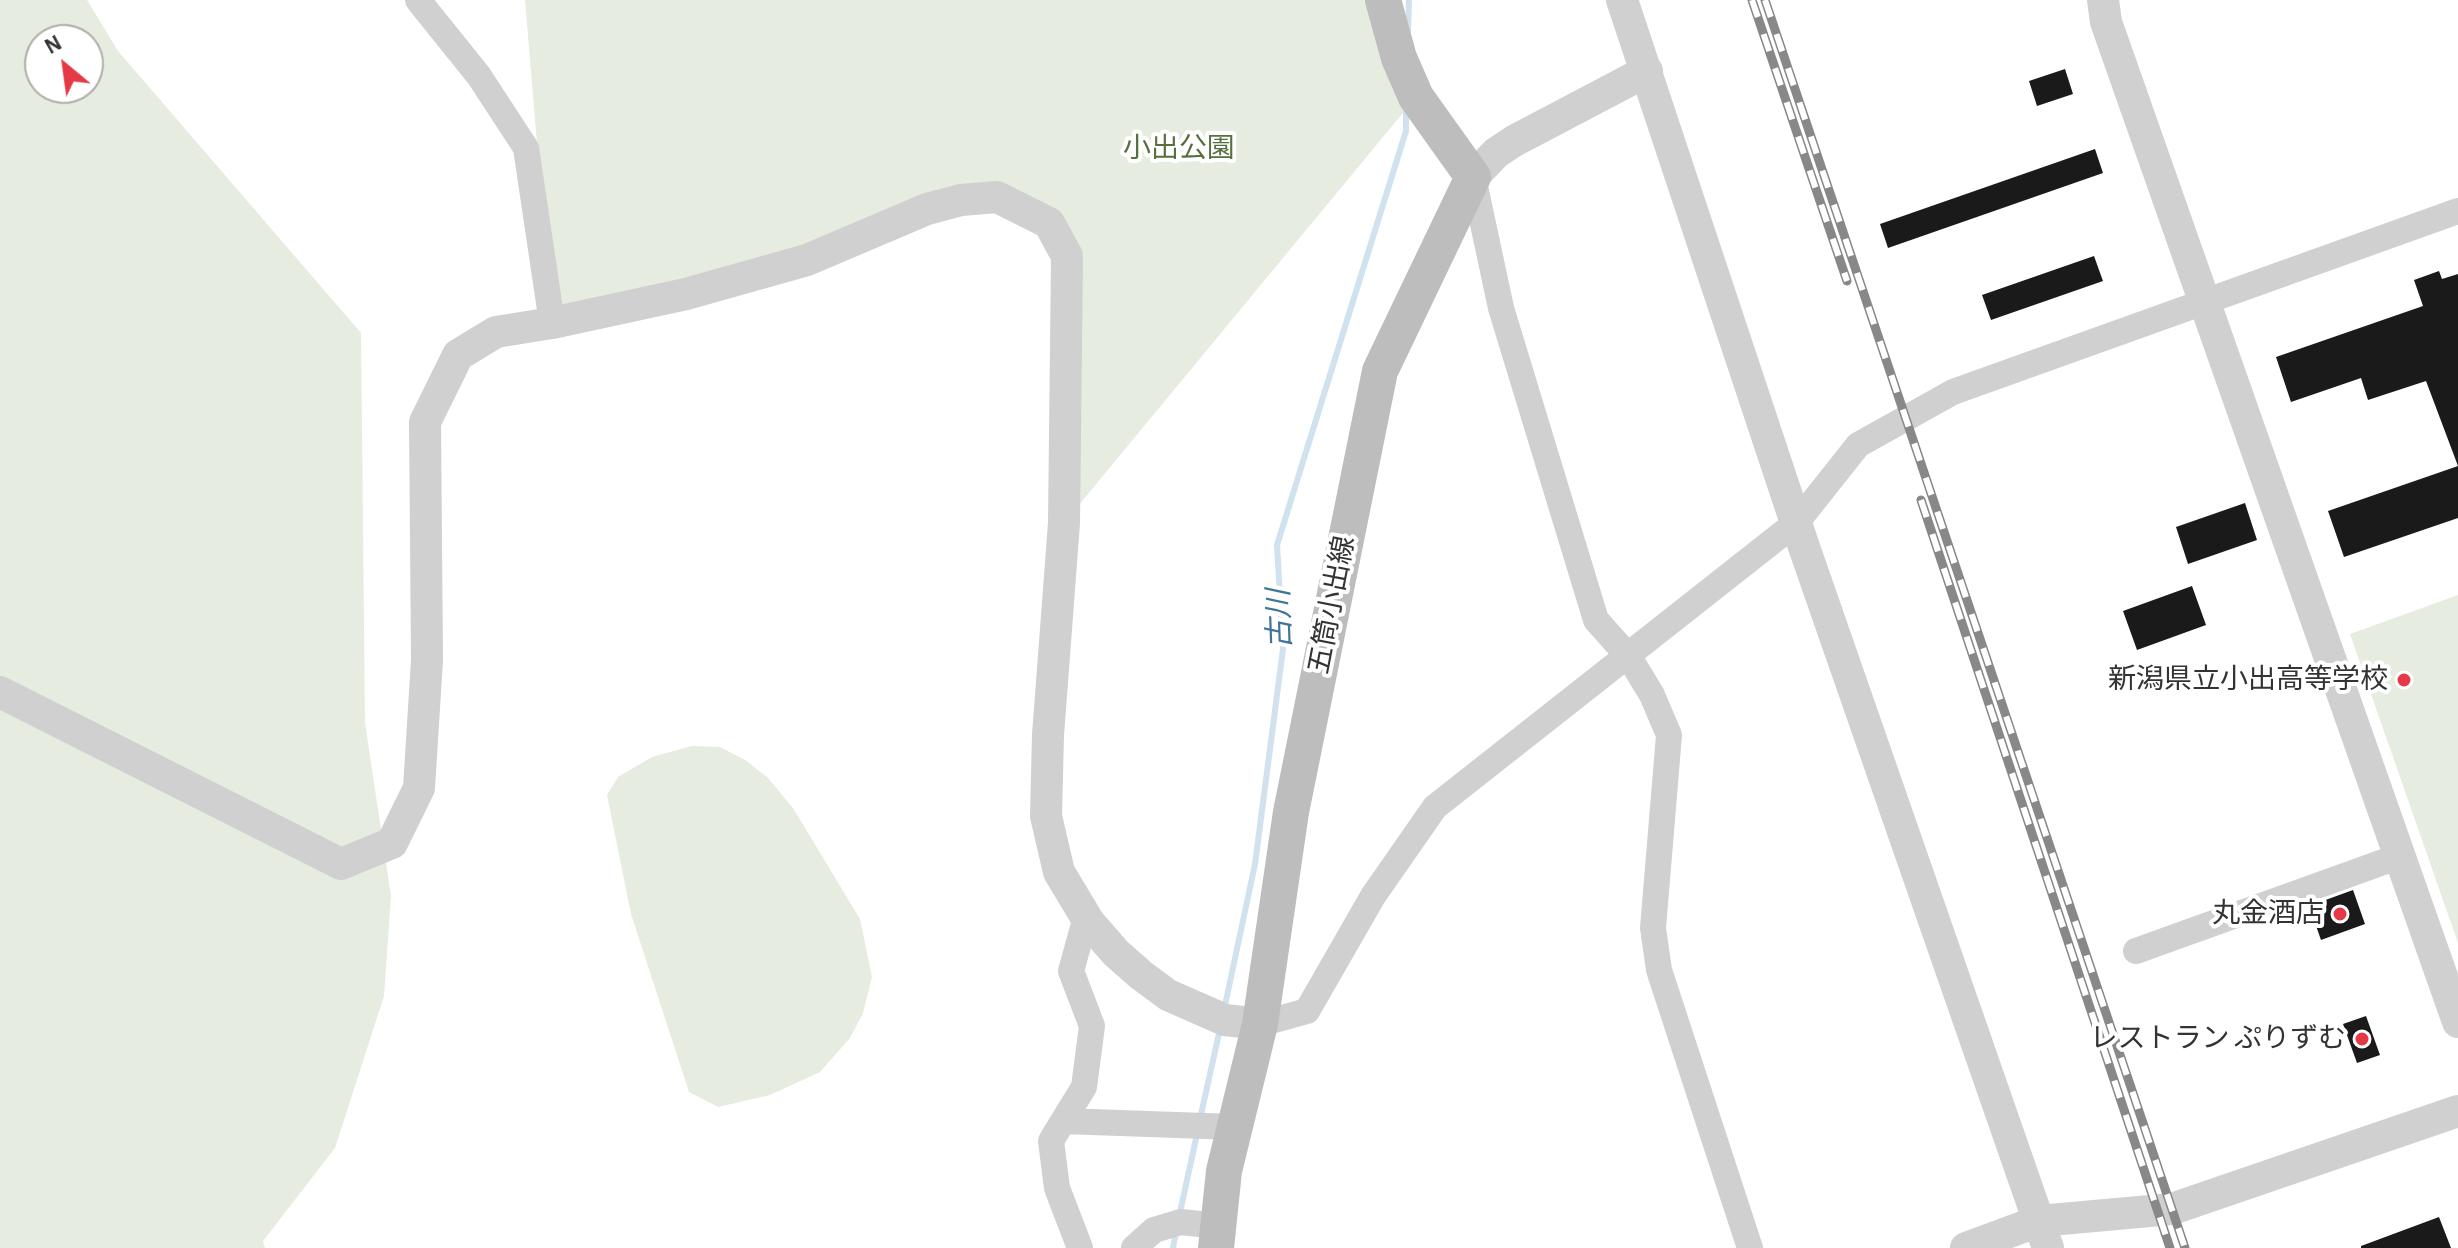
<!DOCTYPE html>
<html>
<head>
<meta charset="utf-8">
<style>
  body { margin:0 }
  #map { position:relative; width:2458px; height:1248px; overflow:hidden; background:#fff; font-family:"Alegreya Sans",sans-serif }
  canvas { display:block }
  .north { position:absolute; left:24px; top:24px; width:80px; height:80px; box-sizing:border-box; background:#fff; border:2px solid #adadad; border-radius:50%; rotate:331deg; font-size:22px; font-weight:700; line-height:32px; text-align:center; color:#333 }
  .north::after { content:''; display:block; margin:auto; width:28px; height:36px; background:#e63946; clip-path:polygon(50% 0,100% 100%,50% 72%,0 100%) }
</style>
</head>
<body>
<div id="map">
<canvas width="2458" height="1248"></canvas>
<div class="north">N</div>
</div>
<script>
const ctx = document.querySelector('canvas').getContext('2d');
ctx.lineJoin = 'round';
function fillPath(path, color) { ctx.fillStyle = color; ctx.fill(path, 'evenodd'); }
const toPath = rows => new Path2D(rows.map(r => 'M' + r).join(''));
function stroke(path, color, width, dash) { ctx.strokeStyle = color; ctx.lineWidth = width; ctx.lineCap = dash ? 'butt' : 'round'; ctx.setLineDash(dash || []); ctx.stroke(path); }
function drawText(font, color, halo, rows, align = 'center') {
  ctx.font = font + ' "Alegreya Sans","Noto Sans JP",sans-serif'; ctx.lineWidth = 8; ctx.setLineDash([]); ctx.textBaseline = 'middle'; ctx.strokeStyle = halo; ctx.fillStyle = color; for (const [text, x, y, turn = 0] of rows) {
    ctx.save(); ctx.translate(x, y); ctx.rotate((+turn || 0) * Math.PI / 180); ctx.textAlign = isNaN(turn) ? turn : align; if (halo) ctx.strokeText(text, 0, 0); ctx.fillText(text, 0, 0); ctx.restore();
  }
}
fillPath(toPath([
  [0,0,87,0,118,51,361,333,365,723,391,896,384,996,335,1148,263,1241,265,1248,0,1248],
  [40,40,88,40,88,88,40,88],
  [525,0,1383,0,1416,97,1064,523,1067,256,997,197,552,323],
  [2458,595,2458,943,2350,634],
  [692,746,720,747,745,760,767,777,793,808,860,919,872,977,863,1013,850,1038,820,1072,770,1095,718,1107,689,1092,631,914,607,795,618,777,652,757]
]), '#e6ecdf');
stroke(toPath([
  [1408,31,1409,0],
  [1224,1010,1255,864,1283,649,1277,545,1406,131,1406,106],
  [1200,1119,1220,1029],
  [1179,1217,1197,1134],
  [1173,1248,1176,1232]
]), '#cfe2ee', 6);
fillPath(toPath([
  [2065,69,2073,94,2037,106,2029,81],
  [2095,149,2103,173,1888,248,1880,224],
  [2094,256,2103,281,1991,320,1982,295],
  [2439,271,2442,279,2458,274,2458,466,2426,381,2368,400,2361,378,2291,402,2276,357,2423,306,2414,280],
  [2458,466,2458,518,2344,557,2328,511],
  [2245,503,2257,540,2188,564,2176,527],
  [2192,586,2206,625,2137,650,2123,611],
  [2353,890,2365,924,2321,940,2309,906],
  [2366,1016,2380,1055,2357,1063,2343,1024],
  [2439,1217,2451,1248,2361,1248,2361,1246]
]), '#1a1a1a');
stroke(toPath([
  [418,0,479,76,526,148,552,323],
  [1473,177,1501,308,1596,620,1629,657,1652,695,1669,735,1653,928,1659,970,1750,1248],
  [1086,917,1071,971,1092,1026,1084,1087,1063,1121,1234,1127],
  [2136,951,2400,856],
  [1260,1024,1307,1011,1373,896,1435,807,1797,522,1858,445,1953,392,2458,211],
  [1063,1121,1051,1141,1057,1188,1080,1248],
  [1134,1248,1154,1230,1181,1222,1218,1226]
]), '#d0d0d0', 26);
stroke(toPath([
  [1622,0,1804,547,2048,1248],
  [2103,0,2106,22,2458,1022],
  [1473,177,1496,153,1514,141,1647,71],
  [0,692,341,864,392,843,419,788,427,660,425,422,458,355,496,332,552,323,686,294,807,260,927,209,961,200,997,197,1049,223,1067,256,1064,523,1048,735,1046,816,1059,872,1089,922,1116,953,1141,975,1168,995,1225,1020,1260,1024],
  [1966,1248,2039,1221,2172,1209,2458,1111]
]), '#d0d0d0', 32);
stroke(toPath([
  [1216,1248,1224,1171,1260,1024,1291,812,1380,371,1473,177,1416,97,1399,58,1383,0]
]), '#bdbdbd', 36);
const rail = toPath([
  [1752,0,1847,281],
  [1765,0,2185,1248],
  [1921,500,2170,1248]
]);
stroke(rail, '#888', 9);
stroke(rail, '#fff', 6, [18]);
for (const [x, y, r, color] of [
  [2404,680,8,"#e63946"],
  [2340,914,8,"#e63946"],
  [2362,1039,8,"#e63946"]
]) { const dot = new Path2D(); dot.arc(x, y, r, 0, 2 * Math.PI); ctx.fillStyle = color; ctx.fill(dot); stroke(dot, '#fff', 3); }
drawText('28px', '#56703f', '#fff', [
  ["小出公園",1179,149]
]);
drawText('28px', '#333', '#fff', [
  ["五筒小出線",1332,605,-79]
]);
drawText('28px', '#333', '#fff', [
  ["新潟県立小出高等学校",2388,680],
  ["丸金酒店",2324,914],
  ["レストラン ぷりずむ",2346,1039]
], 'right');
drawText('italic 30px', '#3f7597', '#fff', [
  ["古川",1280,619,-92]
]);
</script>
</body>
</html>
